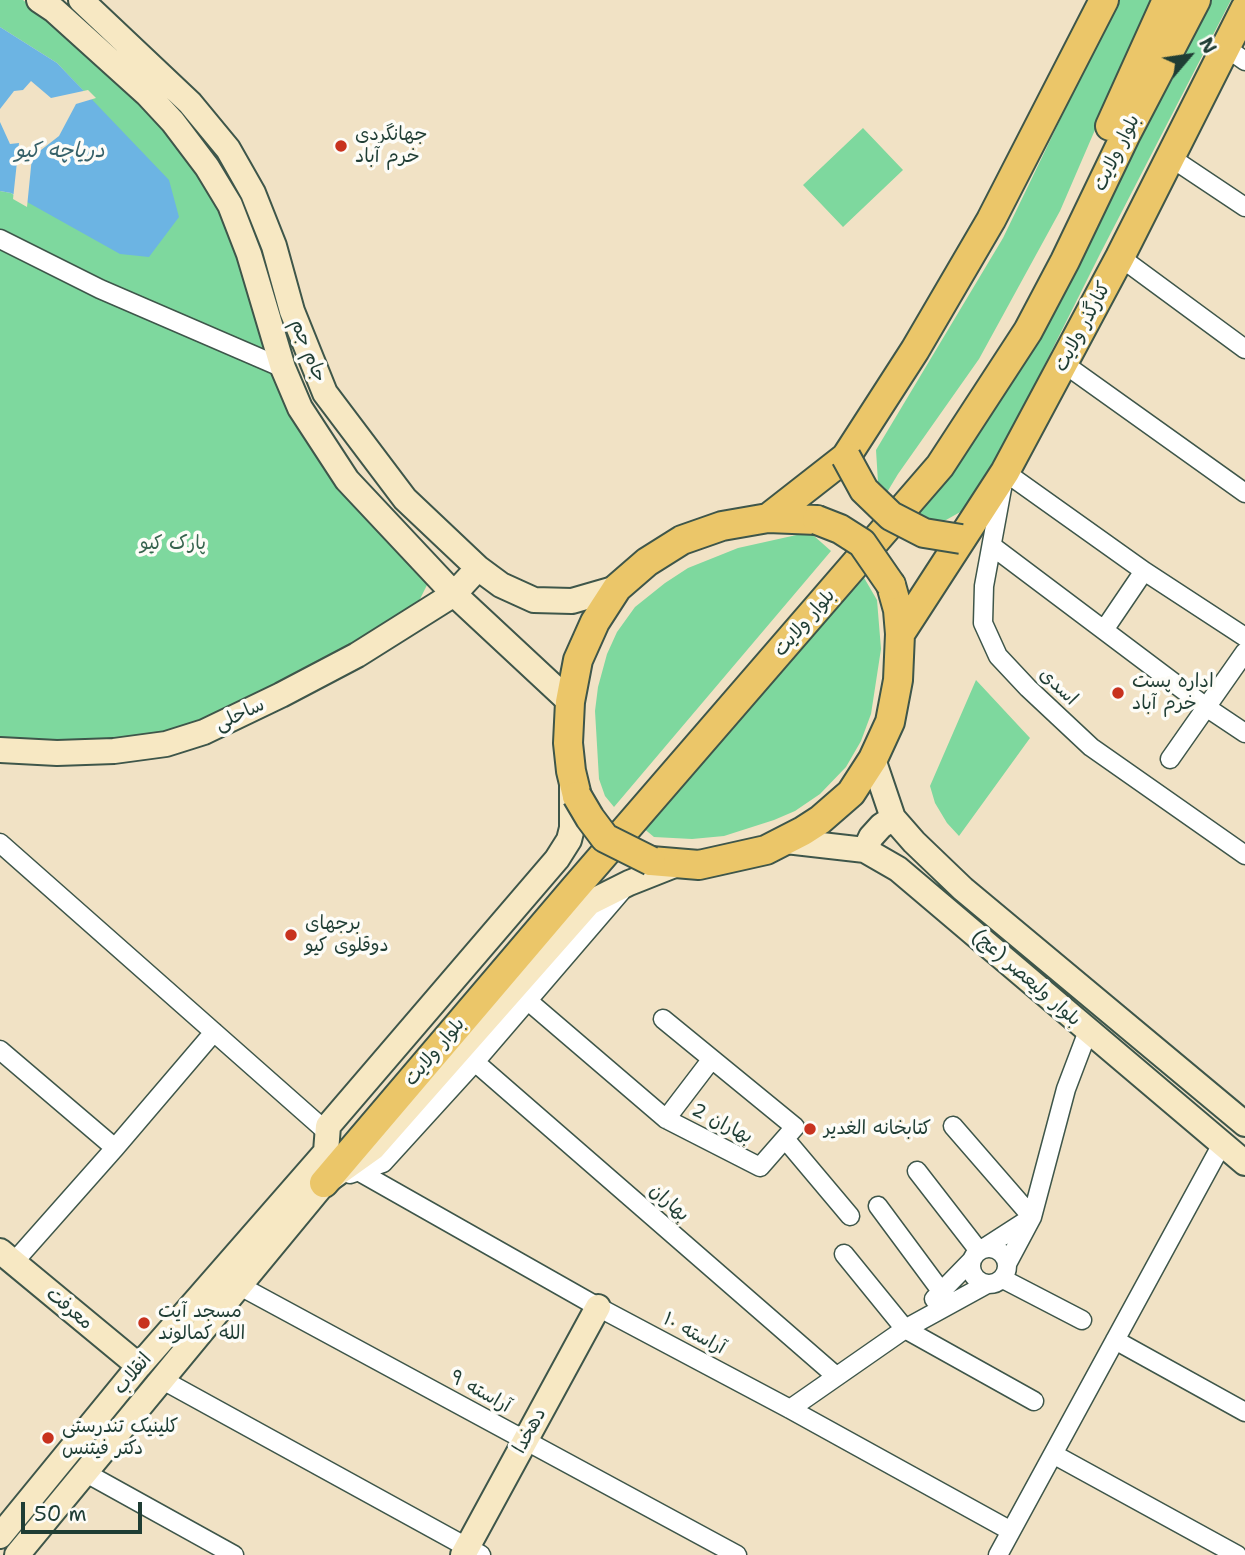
<!DOCTYPE html>
<html>
<head>
<meta charset="utf-8">
<style>
  body { margin:0 }
  #map { position:relative; width:1245px; height:1555px; overflow:hidden; background:#f1e2c5; font-family:"Shantell Sans",sans-serif }
  canvas { display:block }
  .north { position:absolute; left:1154px; top:21px; width:70px; height:70px; -webkit-text-stroke:5px #fdfcf7; paint-order:stroke; rotate:61deg; font-size:19px; font-weight:700; line-height:28px; text-align:center; color:#1f3d34 }
  .north::after { content:''; display:block; margin:auto; width:24px; height:32px; background:#1f3d34; clip-path:polygon(50% 0,100% 100%,50% 72%,0 100%) }
  .scale { position:absolute; left:21px; top:1502px; width:121px; height:32px; box-sizing:border-box; border:4px solid #1f3d34; border-top:0; padding-left:9px; font-size:21px; line-height:24px; white-space:nowrap; color:#1f3d34; -webkit-text-stroke:5px #fdfcf7; paint-order:stroke }
</style>
</head>
<body>
<div id="map">
<canvas width="1245" height="1555"></canvas>
<div class="north">N</div>
<div class="scale">50 m</div>
</div>
<script>
const ctx = document.querySelector('canvas').getContext('2d');
ctx.lineJoin = 'round';
function fillPath(path, color) { ctx.fillStyle = color; ctx.fill(path, 'evenodd'); }
const toPath = rows => new Path2D(rows.map(r => 'M' + r).join(''));
function stroke(path, color, width, dash) { ctx.strokeStyle = color; ctx.lineWidth = width; ctx.lineCap = dash ? 'butt' : 'round'; ctx.setLineDash(dash || []); ctx.stroke(path); }
function drawText(font, color, halo, rows, align = 'center') {
  ctx.font = font + ' "Shantell Sans","Playpen Sans Arabic",sans-serif'; ctx.lineWidth = 7; ctx.setLineDash([]); ctx.textBaseline = 'middle'; ctx.strokeStyle = halo; ctx.fillStyle = color; for (const [text, x, y, turn = 0] of rows) {
    ctx.save(); ctx.translate(x, y); ctx.rotate((+turn || 0) * Math.PI / 180); ctx.textAlign = isNaN(turn) ? turn : align; if (halo) ctx.strokeText(text, 0, 0); ctx.fillText(text, 0, 0); ctx.restore();
  }
}
fillPath(toPath([
  [0,0,23,0,83,46,165,129,225,208,290,409,429,581,418,603,350,649,226,710,177,731,128,739,75,743,0,738,0,191,11,193,22,201,92,100,57,63,0,27],
  [1118,0,1151,0,1060,211,979,359,898,474,886,494,878,482,876,450,1003,238],
  [1209,0,1231,0,1100,254,987,480,962,511,946,520,934,526,913,515],
  [863,128,903,170,843,227,803,185],
  [801,534,813,535,831,551,614,807,605,796,599,779,595,711,598,687,607,654,617,632,635,607,665,583,688,568,738,548],
  [863,576,877,600,881,649,871,714,861,741,846,767,820,794,795,811,774,820,724,836,692,839,654,837,642,827],
  [976,680,1030,738,959,836,947,823,935,803,930,786]
]), '#7ed89e');
fillPath(toPath([
  [0,27,57,63,169,180,179,217,149,257,120,254,11,193,0,191]
]), '#6cb4e3');
fillPath(toPath([
  [31,81,51,98,88,90,96,98,76,104,59,136,32,157,27,207,13,199,19,143,10,144,0,122,0,109,14,91,23,90]
]), '#f1e2c5');
const street = toPath([
  [1225,47,1245,61],
  [1170,157,1245,207],
  [0,239,100,289,283,368],
  [1120,257,1245,349],
  [1063,363,1245,493],
  [992,546,1206,707,1245,733],
  [1104,630,1144,571],
  [1245,637,1144,571,1005,472,984,586,983,623,998,656,1028,688,1091,747,1245,855],
  [1170,759,1245,652],
  [0,843,327,1132],
  [527,1000,666,1119,760,1167,795,1127,663,1019],
  [0,1050,115,1148],
  [475,1062,836,1376],
  [666,1119,711,1060],
  [953,1126,1032,1217],
  [786,1140,850,1216],
  [358,1171,598,1307,790,1409,1011,1531],
  [917,1171,979,1251],
  [350,1174,383,1163,475,1062,621,892],
  [878,1206,941,1291],
  '971 1266a18 18 0 1 1 36 0a18 18 0 1 1-36 0Z',
  [984,1248,1029,1219],
  [844,1254,905,1329,1034,1401],
  [14,1262,115,1148,214,1032],
  [1008,1262,1032,1217,1066,1089,1088,1031],
  [1003,1279,1082,1320],
  [240,1286,737,1555],
  [934,1299,971,1261],
  [1115,1340,1245,1412],
  [161,1379,481,1555],
  [790,1409,905,1329,987,1284],
  [1053,1454,1237,1555],
  [86,1473,234,1555],
  [998,1555,1222,1144]
]);
const secondary = toPath([
  [39,0,54,10,147,94,173,122,207,167,230,205,249,254,283,368,300,408,347,480,454,594,570,702],
  [81,0,190,103,228,149,253,193,274,246,292,311,325,393,405,499,478,568,501,585,534,600,572,601,617,588],
  [0,750,57,753,114,751,166,744,204,732,281,695,357,655,454,594,478,568],
  [873,759,893,818,914,842,963,889,1245,1124],
  [786,841,865,850,898,869,1245,1163],
  [865,850,871,837,881,826,893,818],
  [0,1251,139,1366],
  [0,1536,139,1366,326,1152,328,1126,557,859,569,840,572,828,572,785],
  [17,1555,324,1183,373,1148,589,903,629,883,677,864],
  [463,1555,598,1307]
]);
const primary = toPath([
  [1110,126,1167,0],
  [768,518,846,457,915,350,991,220,1104,0],
  [900,634,1005,472,1120,257,1245,9],
  [577,796,571,771,568,743,570,702,578,660,595,622,617,588,647,562,682,540,722,526,768,518,817,520],
  [651,861,699,865,766,850,803,831,820,820,851,793,873,759,890,722,898,680,900,634,898,610,891,585],
  [324,1183,575,888,940,466,1028,331,1065,261,1126,134,1196,0]
]);
stroke(street, '#3e564a', 21);
stroke(secondary, '#3e564a', 28);
stroke(primary, '#3e564a', 32);
stroke(street, '#fff', 18);
stroke(secondary, '#f7e8c3', 24);
stroke(primary, '#ebc669', 28);
const primaryBridge = toPath([
  [846,457,864,490,891,516,924,533,961,539],
  [817,520,840,529,862,543,891,585],
  [577,796,590,818,605,838,651,861]
]);
stroke(primaryBridge, '#3e564a', 32, []);
stroke(primaryBridge, '#ebc669', 28);
for (const [x, y, r, color] of [
  [341,146,7,"#c8321e"],
  [1118,693,7,"#c8321e"],
  [291,935,7,"#c8321e"],
  [810,1129,7,"#c8321e"],
  [144,1323,7,"#c8321e"],
  [48,1438,7,"#c8321e"]
]) { const dot = new Path2D(); dot.arc(x, y, r, 0, 2 * Math.PI); ctx.fillStyle = color; ctx.fill(dot); stroke(dot, '#fdfcf7', 2.5); }
drawText('19px', '#1f3d34', '#fdfcf7', [
  ["جهانگردى",355,135],
  ["خرم آباد",355,157],
  ["اداره پست",1132,682],
  ["خرم آباد",1132,704],
  ["برجهای",305,924],
  ["دوقلوی کیو",305,946],
  ["کتابخانه الغدیر",824,1129],
  ["مسجد آیت",158,1312],
  ["الله کمالوند",158,1334],
  ["کلینیک تندرستی",62,1427],
  ["دکتر فیتنس",62,1449]
], 'left');
drawText('19px', '#1f3d34', '#fdfcf7', [
  ["بلوار ولایت",1117,153,-64],
  ["کنارگذر ولایت",1083,327,-62],
  ["جام جم",308,351,68],
  ["بلوار ولایت",805,623,-49],
  ["اسدی",1058,687,44],
  ["ساحلی",240,715,-25],
  ["بلوار ولیعصر (عج)",1026,978,41],
  ["بلوار ولایت",435,1052,-50],
  ["بهاران 2",722,1124,27],
  ["بهاران",669,1203,41],
  ["معرفت",69,1309,40],
  ["آراسته ۱۰",694,1334,28],
  ["انقلاب",133,1374,-50],
  ["آراسته ۹",480,1392,29],
  ["دهخدا",530,1431,-61]
]);
drawText('19px', '#37644e', '#fdfcf7', [
  ["پارک کیو",173,544]
]);
drawText('italic 21px', '#366169', '#fdfcf7', [
  ["دریاچه کیو",60,152]
]);
</script>
</body>
</html>
